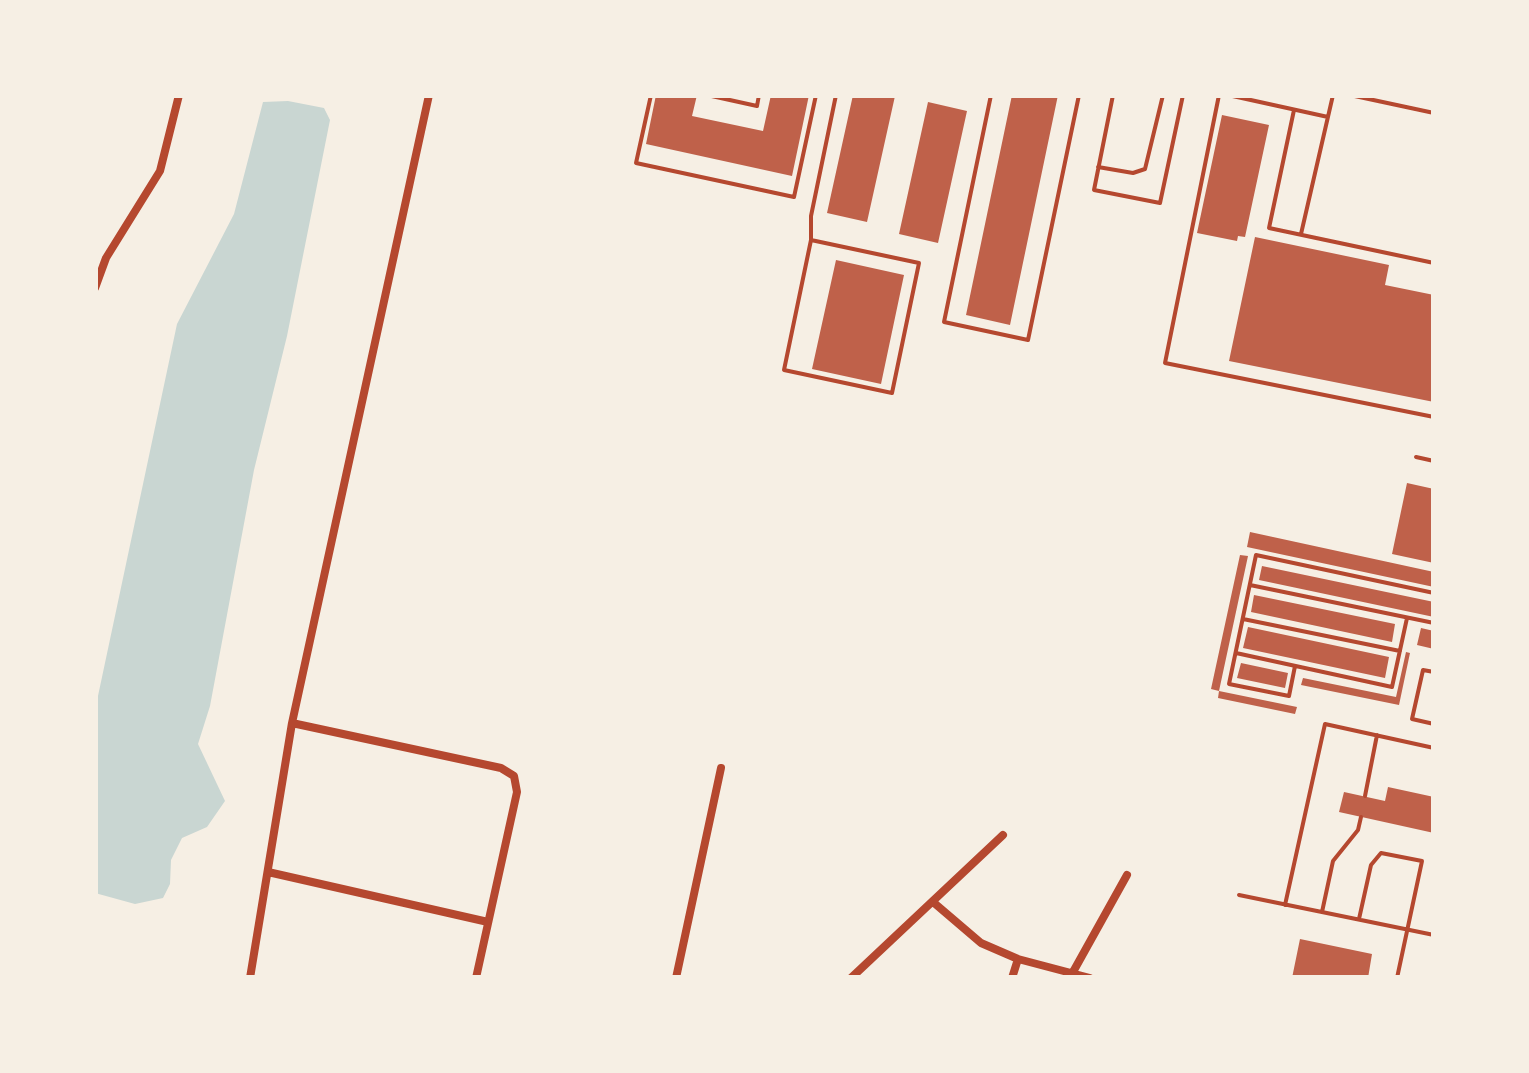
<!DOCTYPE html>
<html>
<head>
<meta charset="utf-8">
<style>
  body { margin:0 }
  #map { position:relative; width:1529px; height:1073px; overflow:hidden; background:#f6efe4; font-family:Overpass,sans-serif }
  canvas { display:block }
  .frame { position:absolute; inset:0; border:98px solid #f6efe4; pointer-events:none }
</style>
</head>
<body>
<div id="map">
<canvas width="1529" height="1073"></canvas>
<div class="frame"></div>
</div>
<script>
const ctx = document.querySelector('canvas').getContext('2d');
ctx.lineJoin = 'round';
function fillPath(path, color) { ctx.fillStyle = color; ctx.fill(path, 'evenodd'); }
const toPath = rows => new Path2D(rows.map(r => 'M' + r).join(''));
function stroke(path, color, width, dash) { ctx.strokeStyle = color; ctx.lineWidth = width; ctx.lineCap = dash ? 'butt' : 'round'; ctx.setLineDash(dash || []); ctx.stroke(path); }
fillPath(toPath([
  [288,101,324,108,330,120,287,336,254,470,210,706,198,744,225,801,207,827,182,838,171,860,170,884,163,898,135,904,95,893,95,710,177,324,234,214,263,102]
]), '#c9d6d2');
fillPath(toPath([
  [656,95,697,95,692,116,763,131,771,95,809,95,792,176,646,144],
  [853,95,895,96,867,222,827,213],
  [1012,95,1058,95,1010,325,966,315],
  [928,102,967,111,938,243,899,234],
  [1222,115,1269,125,1245,237,1238,236,1237,241,1197,233],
  [1255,237,1389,265,1385,285,1434,295,1434,402,1229,361],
  [836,260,904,275,881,384,812,369],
  [1407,483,1434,489,1434,563,1392,554],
  [1250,532,1434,572,1434,587,1247,547],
  [1240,555,1248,556,1219,691,1211,689],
  [1262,566,1434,602,1434,617,1259,580],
  [1254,595,1395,624,1392,642,1251,612],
  [1248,627,1389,657,1385,678,1243,648],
  [1421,628,1434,631,1434,649,1417,645],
  [1406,652,1410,653,1399,705,1301,685,1303,678,1396,697],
  [1241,663,1288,673,1285,688,1237,678],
  [1219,691,1297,707,1295,714,1218,698],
  [1388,787,1434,797,1434,833,1339,812,1344,792,1385,801],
  [1300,939,1372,954,1368,978,1292,978]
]), '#bf614a');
stroke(toPath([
  [651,95,636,163,794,197,816,95],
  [707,95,757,106,759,95],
  [991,95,944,322,1028,340,1079,95],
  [1113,95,1094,190,1160,203,1183,95],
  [1219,95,1165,363,1434,417],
  [1228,95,1328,117],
  [1350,95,1434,113],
  [1294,110,1269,228,1434,263],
  [1098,167,1133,173,1145,169,1163,95],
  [1301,234,1333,95],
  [811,240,919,263,892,393,784,370,811,240],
  [811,240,811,216,836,95],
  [1416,457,1434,461],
  [1250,585,1434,623],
  [1243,619,1400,651],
  [1236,653,1392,687,1407,618],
  [1295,666,1289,696,1229,684,1256,555,1434,593],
  [1434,672,1423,670,1412,719,1434,724],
  [1365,796,1377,735],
  [1239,895,1434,935],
  [1285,905,1325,724,1434,748],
  [1322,912,1333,861,1358,830,1361,817],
  [1359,919,1371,865,1381,853,1422,861,1397,978]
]), '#b5482f', 4);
stroke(toPath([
  [95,288,106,258,160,171,179,95],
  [292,723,501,768,514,776,517,792,476,978],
  [268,872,488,922],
  [933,902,981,943,1018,959,1090,978],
  [1073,972,1127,875],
  [250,978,292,723,429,95],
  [676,978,721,768],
  [851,978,1003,835],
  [1012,978,1018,959]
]), '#b5482f', 8);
</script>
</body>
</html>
